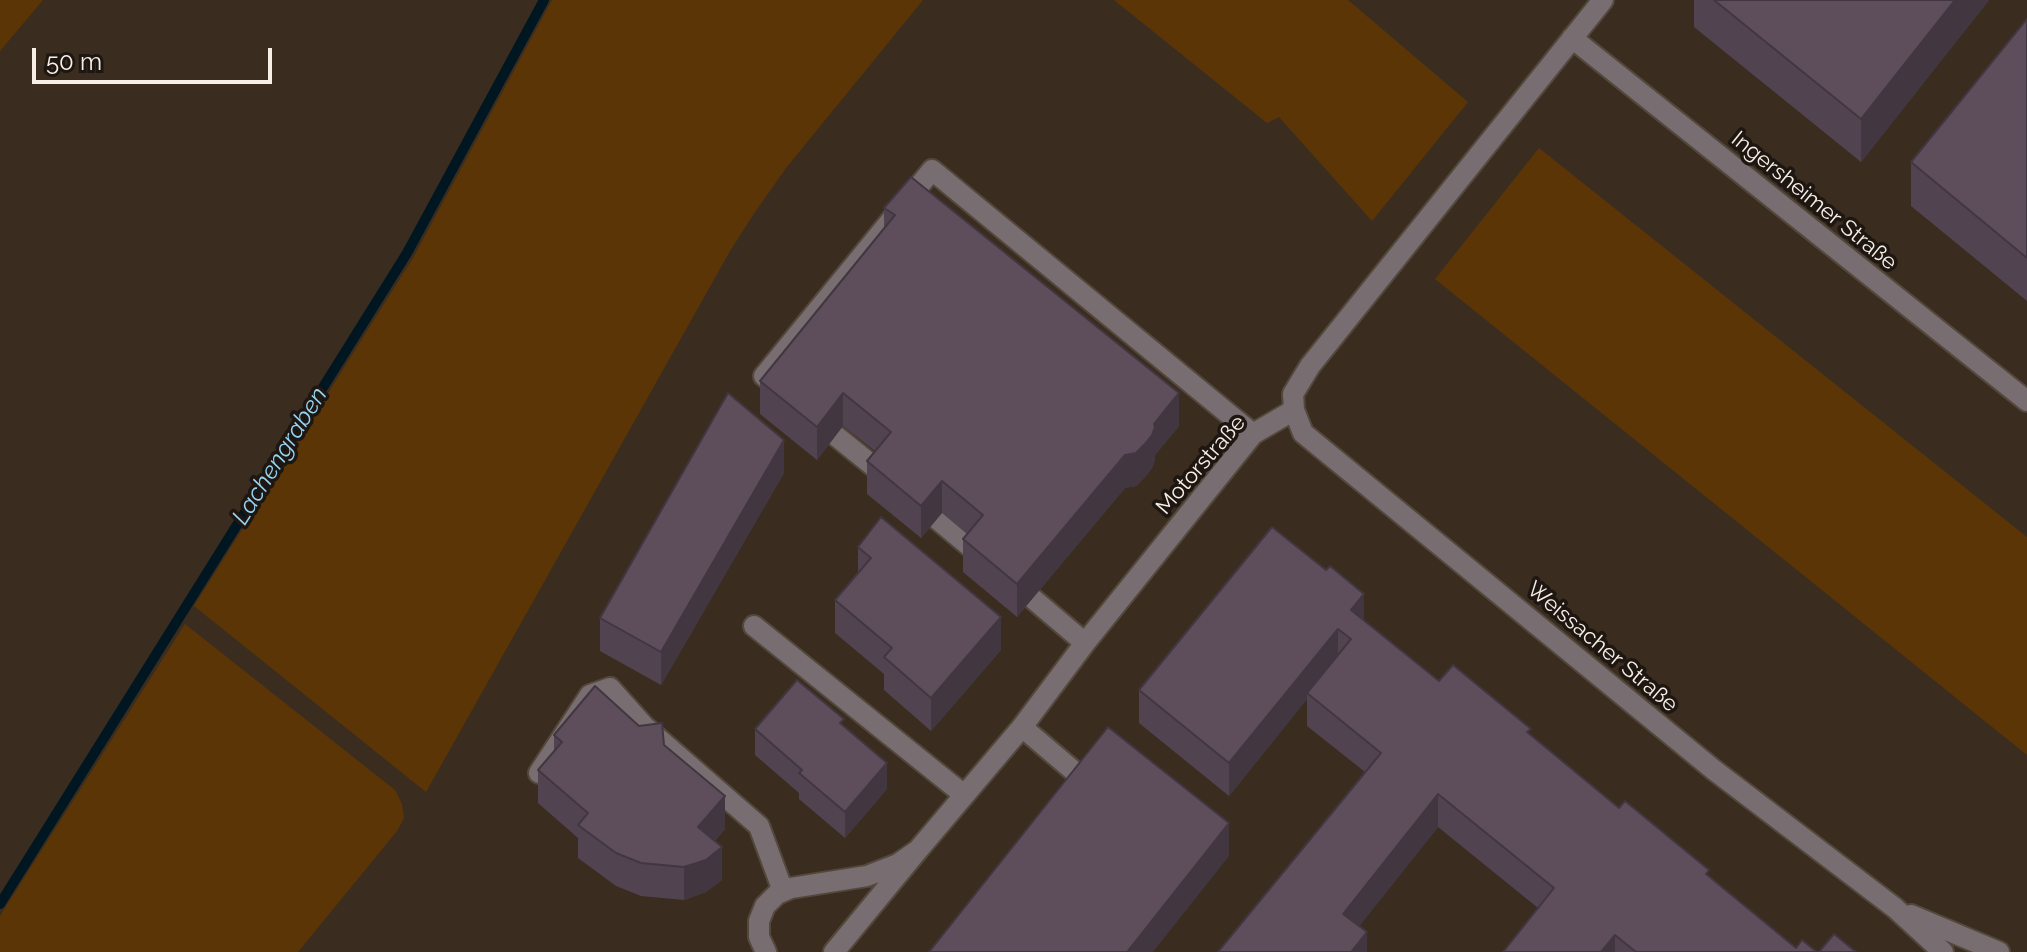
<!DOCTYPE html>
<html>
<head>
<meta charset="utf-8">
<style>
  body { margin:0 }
  #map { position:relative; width:2027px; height:952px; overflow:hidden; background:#3a2d20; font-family:Raleway,sans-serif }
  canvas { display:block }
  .scale { position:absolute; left:32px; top:48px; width:240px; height:36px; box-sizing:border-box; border:4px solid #f7eee6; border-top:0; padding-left:10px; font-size:24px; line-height:28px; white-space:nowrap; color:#f7eee6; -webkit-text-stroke:6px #1d1611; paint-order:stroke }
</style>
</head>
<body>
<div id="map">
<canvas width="2027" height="952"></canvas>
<div class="scale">50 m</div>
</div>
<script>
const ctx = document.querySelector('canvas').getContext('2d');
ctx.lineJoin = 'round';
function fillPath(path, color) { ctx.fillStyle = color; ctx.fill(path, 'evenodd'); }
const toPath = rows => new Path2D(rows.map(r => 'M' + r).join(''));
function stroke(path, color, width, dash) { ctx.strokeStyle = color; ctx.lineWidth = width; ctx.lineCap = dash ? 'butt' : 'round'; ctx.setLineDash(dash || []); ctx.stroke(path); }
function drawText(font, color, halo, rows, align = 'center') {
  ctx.font = font + ' Raleway,sans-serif'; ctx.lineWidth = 7; ctx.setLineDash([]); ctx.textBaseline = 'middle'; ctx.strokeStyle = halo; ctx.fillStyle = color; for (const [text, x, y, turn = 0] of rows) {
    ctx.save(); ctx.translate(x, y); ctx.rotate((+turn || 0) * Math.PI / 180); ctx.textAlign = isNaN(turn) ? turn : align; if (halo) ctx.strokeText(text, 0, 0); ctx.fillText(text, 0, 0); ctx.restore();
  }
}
fillPath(toPath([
  [0,0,43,0,0,51],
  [552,0,923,0,786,168,755,212,730,251,426,792,194,606,413,258],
  [1114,0,1348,0,1468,102,1372,221,1279,117,1267,123],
  [1539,148,2027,537,2027,755,1435,279],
  [185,624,395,790,402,804,404,818,397,831,298,952,0,952,0,916]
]), '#5c3507');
stroke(toPath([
  [0,904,407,253,544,0]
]), '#001621', 10);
const minor = toPath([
  [1603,0,1310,366,1293,394,1294,410,1303,433,1714,770,1895,908,1943,952],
  [1572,38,2027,401],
  [780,389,764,376,932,170,1253,434],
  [836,436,883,474],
  [937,519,979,554],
  [1032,598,1085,643],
  [754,626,963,794],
  [1022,727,1089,784],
  [539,773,590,695,610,688,644,726,759,826,783,891],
  [918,850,1022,727,1085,643,1253,434,1294,410],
  [1911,915,1999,952],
  [766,952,759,937,759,921,765,906,777,894,791,888,867,876,898,864,918,850,834,952]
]);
stroke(minor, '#54483c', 24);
stroke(minor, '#786e71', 20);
fillPath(toPath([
  [1694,0,1989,0,1861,162,1694,27],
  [2027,19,2027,301,1911,206,1911,162],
  [911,177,1179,426,1155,455,1155,460,1152,468,1145,477,1136,486,1125,488,1017,617,963,572,963,539,967,534,942,513,921,538,867,494,867,461,875,451,843,426,817,460,760,414,760,381,884,229,884,208],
  [784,473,661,685,600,651,600,618],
  [858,547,1001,650,931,731,884,690,884,674,835,633,835,600,858,574],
  [1364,621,1439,681,1531,735,1619,808,1709,876,1796,948,1817,952,1503,952,1538,908,1438,827,1359,926,1367,952,1218,952,1365,772,1307,726,1307,699,1229,796,1139,723,1139,690],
  [639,726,664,745,725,829,715,841,722,880,706,892,684,900,641,896,616,886,578,858,578,838,538,803,538,770,554,751,554,735],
  [844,726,887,789,845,838,799,799,799,793,755,755,755,729]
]), '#51434f');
fillPath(toPath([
  [1955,0,1989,0,1861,162,1861,119],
  [843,393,843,426,817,460,817,427],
  [1179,393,1179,426,1155,455,1155,460,1152,468,1145,477,1136,486,1125,488,1017,617,1017,584],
  [784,440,784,473,661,685,661,652],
  [942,481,942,513,921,538,921,506],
  [1364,594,1364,627,1351,610],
  [1001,617,1001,650,931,731,931,698],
  [1338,629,1338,661,1307,693,1307,699,1229,796,1229,763],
  [887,763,887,789,845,838,845,812],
  [1438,794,1438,827,1343,947,1343,914],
  [725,796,725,829,698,860,698,827],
  [1229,823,1229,856,1153,952,1127,952],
  [722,847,722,880,706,892,684,900,684,867],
  [1367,932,1367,952,1351,952],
  [1615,935,1615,952,1601,952]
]), '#423740');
const building = toPath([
  [1714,0,1955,0,1861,119,1714,0],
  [2027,19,2027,258,1911,162,2027,19],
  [911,177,1179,393,1154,424,1155,427,1152,435,1145,444,1136,453,1125,455,1017,584,963,539,983,515,942,481,921,506,867,461,891,432,843,393,817,427,760,381,895,215,884,208,911,177],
  [728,393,784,440,661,652,600,618,728,393],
  [881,517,1001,617,931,698,884,657,892,648,835,600,871,558,858,547,881,517],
  [1272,527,1326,570,1330,566,1364,594,1351,610,1439,681,1453,665,1531,729,1527,732,1619,808,1625,801,1709,870,1706,874,1796,948,1802,940,1817,952,1636,952,1615,935,1601,952,1503,952,1554,888,1438,794,1343,914,1367,932,1351,952,1218,952,1381,753,1307,693,1351,639,1338,629,1229,763,1139,690,1272,527],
  [797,680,844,719,840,723,887,763,845,812,799,773,802,770,755,729,797,680],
  [595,686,639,726,662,723,664,745,725,796,698,827,722,847,706,860,684,867,641,863,616,853,578,825,588,813,538,770,562,742,554,735,595,686],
  [1108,727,1229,823,1127,952,929,952,1108,727],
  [1834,934,1856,952,1819,952,1834,934]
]);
fillPath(building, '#5e4e5c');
stroke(building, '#423740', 2);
drawText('22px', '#f7eee6', '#1d1611', [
  ["Ingersheimer Straße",1814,201,39],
  ["Motorstraße",1201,465,-49],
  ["Weissacher Straße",1602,647,40]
]);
drawText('italic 24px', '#95d4f3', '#1d1611', [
  ["Lachengraben",280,456,-58]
]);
</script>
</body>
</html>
